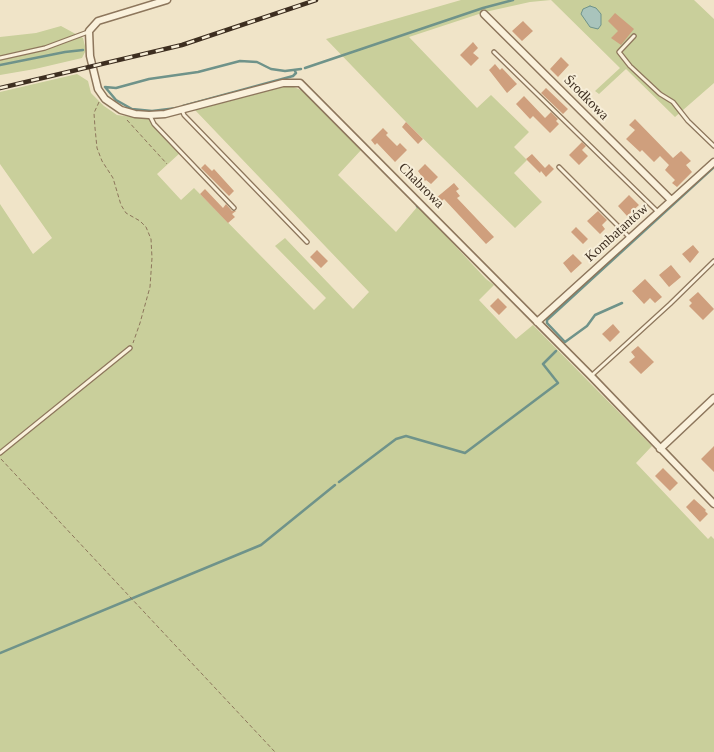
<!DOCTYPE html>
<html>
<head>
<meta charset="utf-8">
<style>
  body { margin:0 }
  canvas { display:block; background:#f0e4c8 }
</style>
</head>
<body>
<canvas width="714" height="752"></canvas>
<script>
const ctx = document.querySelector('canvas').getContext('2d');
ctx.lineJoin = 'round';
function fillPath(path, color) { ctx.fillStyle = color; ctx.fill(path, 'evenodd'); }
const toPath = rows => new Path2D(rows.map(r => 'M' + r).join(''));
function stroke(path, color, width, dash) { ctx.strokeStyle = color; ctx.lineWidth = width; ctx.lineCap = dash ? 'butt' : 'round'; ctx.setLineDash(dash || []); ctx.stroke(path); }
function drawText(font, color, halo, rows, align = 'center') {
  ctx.font = font + ' "Times New Roman",serif'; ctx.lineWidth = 4; ctx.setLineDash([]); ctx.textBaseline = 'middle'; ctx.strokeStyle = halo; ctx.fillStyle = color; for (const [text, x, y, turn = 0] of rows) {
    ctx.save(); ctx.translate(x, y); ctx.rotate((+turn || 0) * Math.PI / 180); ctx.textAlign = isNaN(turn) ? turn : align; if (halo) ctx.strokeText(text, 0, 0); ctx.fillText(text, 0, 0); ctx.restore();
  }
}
fillPath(toPath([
  [461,0,694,0,714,19,714,83,675,117,626,69,599,94,595,91,620,68,551,0,530,2,485,12,409,37,477,108,491,95,529,132,514,147,527,160,514,173,542,202,515,228,406,122,326,39],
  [61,26,83,38,86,50,82,58,35,69,0,75,0,37,36,33],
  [77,74,88,81,91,93,104,106,117,115,149,119,180,153,157,174,181,200,194,188,314,310,326,298,275,246,285,238,353,309,369,292,195,110,283,87,294,87,305,92,362,149,338,175,396,232,418,206,486,279,494,285,479,300,516,339,533,325,652,446,636,463,708,539,711,536,714,539,714,752,0,752,0,204,33,254,52,238,0,164,0,92]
]), '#c9cf9b');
const water = toPath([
  [590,6,596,8,601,14,601,25,598,29,590,27,581,14,583,9,590,6]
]);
fillPath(water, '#a9c4bc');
stroke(water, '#6f938a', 1);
stroke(toPath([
  [0,65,65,52,83,50],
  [305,68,483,8,513,0],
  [105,87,116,100,132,109,152,111,177,108],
  [105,87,116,88,149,79,198,72,240,61,257,62,271,69,285,71,301,69],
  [183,106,293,76,296,73,295,71],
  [417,206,418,207],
  [565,342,547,323,547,320,714,167],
  [565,342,587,326,595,315,622,303],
  [339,482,396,439,406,436,465,453,558,383,543,364,556,351],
  [0,653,261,545,335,485]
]), '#6f938a', 2.5);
fillPath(toPath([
  [615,13,634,29,621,45,611,38,618,31,608,21],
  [523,21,533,31,522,41,512,31],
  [473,42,478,48,473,53,479,58,471,66,460,55],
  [561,57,569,65,558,77,550,69],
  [495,64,500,70,502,68,517,84,507,93,489,70],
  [546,88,568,109,563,114,541,93],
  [524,96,545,118,551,112,558,119,556,121,559,124,550,133,533,116,530,119,516,104],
  [635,119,673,158,681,151,691,161,686,165,692,172,677,187,672,183,675,180,665,170,669,165,660,156,654,162,642,150,640,152,626,139,635,130,629,125],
  [406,122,423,139,418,144,402,127],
  [383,128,388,133,386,135,397,146,400,143,407,150,395,162,377,143,375,145,371,140],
  [582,142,586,146,582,150,588,156,579,165,569,155],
  [532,154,545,168,549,164,554,169,546,177,541,171,540,173,526,159],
  [205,164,212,171,214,169,234,191,229,196,201,168],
  [425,164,438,177,431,184,426,180,425,181,418,171],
  [454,183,459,189,456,191,460,196,457,198,494,237,486,244,444,199,440,203,436,198],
  [205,189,223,208,226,204,232,211,236,211,232,214,235,217,228,223,200,194],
  [629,195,639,205,627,216,618,206],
  [598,211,607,220,602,225,605,229,600,234,587,221],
  [576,227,588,239,583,244,571,232],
  [693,245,699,252,690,263,682,254],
  [317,250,328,261,321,268,310,257],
  [573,254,582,263,571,273,563,263],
  [671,265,681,277,669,287,659,275],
  [645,279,662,297,655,303,650,298,644,304,632,291],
  [698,292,714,309,703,320,689,306,692,303,689,300],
  [498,298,507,307,499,315,490,306],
  [613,324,620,332,610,342,602,334],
  [638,346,654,362,641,374,629,362,635,357,631,352],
  [714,446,714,472,701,459],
  [663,468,678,483,670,491,655,476],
  [694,499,706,510,705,511,708,514,700,522,686,507]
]), '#cf9f7d');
const lane = toPath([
  [634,36,619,52,630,66,660,94,673,102,688,121,714,146],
  [494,52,658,212],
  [0,58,45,48,88,32],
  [182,110,184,115,307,242],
  [150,116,154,124,234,208],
  [559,167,629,237],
  [591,376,670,304,714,261],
  [0,453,130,348]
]);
const street = toPath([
  [167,0,98,21,89,31,90,56,98,89,105,99,121,110,135,114,149,115,165,114,283,83,300,83,591,376,714,504],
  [484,14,671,200],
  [537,322,714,162],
  [660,449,714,398]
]);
stroke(lane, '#8d765c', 5.5);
stroke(street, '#8d765c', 9);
stroke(toPath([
  [99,102,94,113,95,128,97,148,102,161,113,178,121,205,126,213,140,221,146,227,151,239,152,258,150,287,140,323,133,343],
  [127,120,167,164],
  [1,459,275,752]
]), '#8d765c', 1, [4, 2.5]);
stroke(lane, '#faf1dc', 3);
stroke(street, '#faf1dc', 6);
const rail = toPath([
  [0,88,182,45,316,0]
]);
stroke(rail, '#3d2e20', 4.5);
stroke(rail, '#f7eed8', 2.5, [8]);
drawText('14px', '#3d2e20', '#f7eed8', [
  ["Środkowa",586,98,45],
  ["Chabrowa",421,186,45],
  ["Kombatantów",617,233,-42]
]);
</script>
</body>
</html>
